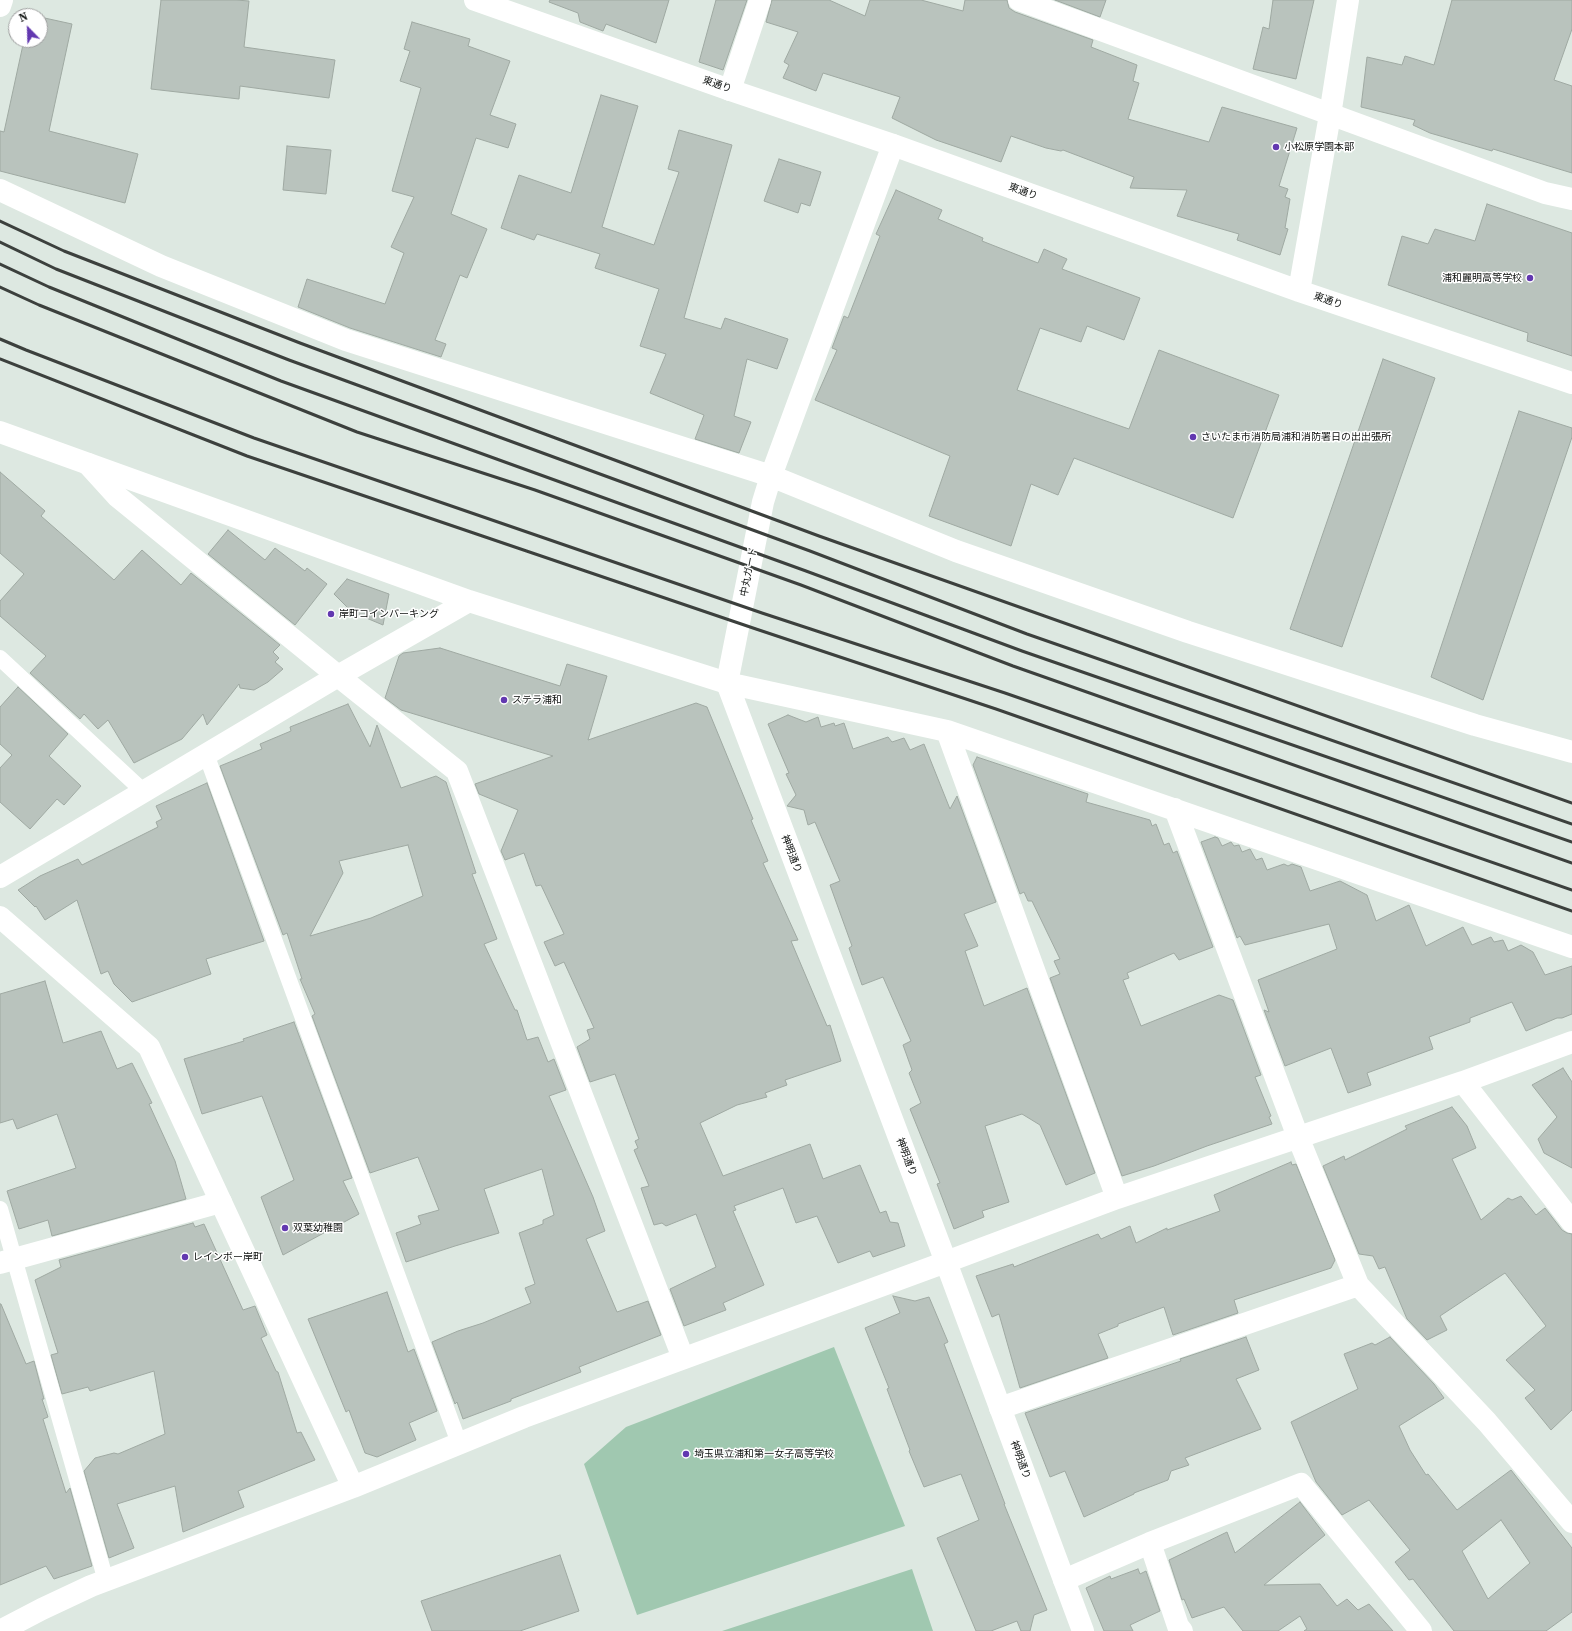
<!DOCTYPE html>
<html>
<head>
<meta charset="utf-8">
<style>
  body { margin:0 }
  #map { position:relative; width:1572px; height:1631px; overflow:hidden; background:#dde8e1; font-family:"Source Serif 4",serif }
  canvas { display:block }
  .north { position:absolute; left:8px; top:8px; width:40px; height:40px; box-sizing:border-box; background:#fff; border:1px solid #9e9f9f; border-radius:50%; rotate:337deg; font-size:11px; font-weight:700; line-height:16px; text-align:center; color:#0d100e }
  .north::after { content:''; display:block; margin:auto; width:14px; height:18px; background:#6238b0; clip-path:polygon(50% 0,100% 100%,50% 72%,0 100%) }
</style>
</head>
<body>
<div id="map">
<canvas width="1572" height="1631"></canvas>
<div class="north">N</div>
</div>
<script>
const ctx = document.querySelector('canvas').getContext('2d');
ctx.lineJoin = 'round';
function fillPath(path, color) { ctx.fillStyle = color; ctx.fill(path, 'evenodd'); }
const toPath = rows => new Path2D(rows.map(r => 'M' + r).join(''));
function stroke(path, color, width, dash) { ctx.strokeStyle = color; ctx.lineWidth = width; ctx.lineCap = dash ? 'butt' : 'round'; ctx.setLineDash(dash || []); ctx.stroke(path); }
function drawText(font, color, halo, rows, align = 'center') {
  ctx.font = font + ' "Source Serif 4","Noto Sans JP",serif'; ctx.lineWidth = 3; ctx.setLineDash([]); ctx.textBaseline = 'middle'; ctx.strokeStyle = halo; ctx.fillStyle = color; for (const [text, x, y, turn = 0] of rows) {
    ctx.save(); ctx.translate(x, y); ctx.rotate((+turn || 0) * Math.PI / 180); ctx.textAlign = isNaN(turn) ? turn : align; if (halo) ctx.strokeText(text, 0, 0); ctx.fillText(text, 0, 0); ctx.restore();
  }
}
fillPath(toPath([
  [834,1347,905,1526,637,1615,584,1464,626,1427],
  [912,1569,933,1631,722,1631]
]), '#a0c8b0');
const building = toPath([
  [161,0,236,0,249,1,244,47,335,60,329,98,240,86,239,99,151,89,161,0],
  [550,0,669,0,656,43,606,24,603,31,580,22,578,13,549,2,550,0],
  [716,0,747,0,723,70,699,62,716,0],
  [772,0,829,0,865,16,870,0,921,0,963,11,965,0,1007,0,1009,8,1015,12,1093,40,1091,47,1137,65,1133,81,1139,83,1128,119,1209,142,1222,107,1297,128,1279,186,1288,189,1285,197,1290,199,1285,228,1288,229,1280,255,1237,240,1239,234,1177,216,1187,190,1130,188,1134,177,1063,150,1061,151,1046,148,1011,136,1001,162,936,140,892,118,900,97,823,73,816,91,783,78,789,65,784,62,798,32,766,22,772,0],
  [1055,0,1106,0,1100,17,1055,0],
  [1273,0,1314,0,1296,79,1253,69,1263,27,1269,29,1273,0],
  [1452,0,1572,0,1572,29,1554,80,1572,86,1572,173,1493,149,1492,151,1430,133,1413,125,1415,120,1361,107,1367,57,1402,65,1405,56,1434,65,1452,0],
  [40,17,72,24,49,131,138,154,125,203,0,171,0,131,4,132,24,40,40,40,40,17],
  [412,22,470,39,468,46,510,61,490,115,516,124,508,148,476,138,451,214,487,229,467,278,460,275,435,340,446,344,441,357,350,328,298,307,307,279,385,304,404,253,391,247,414,197,392,191,421,88,400,81,410,51,404,49,412,22],
  [601,95,638,106,602,227,654,245,679,172,668,169,679,130,732,145,684,318,721,329,725,318,788,339,777,369,747,359,734,416,751,422,739,453,695,439,704,415,650,393,666,354,640,346,659,289,595,268,600,254,537,234,534,240,501,228,519,175,571,193,601,95],
  [287,146,331,150,326,194,283,190,287,146],
  [779,159,821,172,810,206,801,203,798,213,764,201,779,159],
  [896,190,942,210,938,219,983,238,982,241,1038,263,1044,249,1067,259,1062,269,1140,298,1124,340,1087,326,1081,342,1040,328,1017,390,1129,429,1159,350,1279,395,1233,518,1074,458,1058,495,1031,484,1011,546,929,516,950,456,815,400,837,350,832,348,844,316,848,318,880,236,876,234,896,190],
  [1487,204,1572,233,1572,356,1527,341,1528,333,1388,285,1402,236,1428,244,1435,229,1475,241,1487,204],
  [1383,359,1435,378,1342,647,1290,629,1383,359],
  [1519,411,1572,428,1572,437,1483,700,1431,677,1519,411],
  [0,472,45,511,41,516,114,580,142,550,181,585,191,573,280,645,273,652,279,658,275,662,283,669,268,682,254,690,240,688,239,684,207,725,203,714,182,739,134,763,108,720,98,729,84,714,80,719,30,673,46,656,0,616,0,601,24,574,0,553,0,472],
  [228,530,265,560,275,548,305,571,307,568,327,584,295,625,208,554,228,530],
  [347,579,389,594,383,625,352,612,334,594,347,579],
  [440,648,560,686,567,664,607,676,588,740,696,703,707,707,753,819,751,820,768,861,763,863,798,940,791,941,827,1026,830,1025,841,1061,785,1080,787,1085,765,1093,767,1097,737,1105,700,1123,723,1176,810,1144,823,1179,860,1165,880,1213,886,1211,890,1222,898,1223,905,1246,873,1257,870,1251,838,1263,817,1216,796,1223,783,1188,734,1206,736,1210,733,1211,764,1285,723,1303,726,1310,684,1326,670,1289,716,1267,696,1214,666,1226,662,1223,654,1225,641,1188,649,1186,634,1150,638,1148,635,1141,639,1139,615,1074,590,1082,577,1047,590,1039,587,1030,594,1028,564,962,555,966,544,942,564,934,541,885,536,886,524,853,505,860,501,851,518,810,479,794,475,784,553,756,401,710,385,698,399,656,403,653,440,648],
  [18,687,68,734,49,756,81,786,64,805,57,799,30,829,0,802,0,768,12,755,0,744,0,707,18,687],
  [348,704,370,747,377,725,401,788,436,776,446,782,476,873,472,874,497,939,484,944,515,1010,517,1010,527,1040,538,1037,548,1062,554,1059,566,1090,549,1096,593,1197,605,1231,586,1239,617,1312,648,1301,661,1335,579,1367,581,1372,511,1399,511,1401,463,1419,457,1402,455,1404,432,1342,458,1331,483,1323,531,1303,525,1288,535,1284,519,1233,543,1224,543,1220,554,1215,542,1169,484,1189,499,1233,455,1246,406,1262,396,1233,421,1224,418,1216,439,1210,418,1157,370,1173,312,1016,315,1014,300,979,302,979,287,933,283,935,220,766,262,749,260,744,291,731,290,727,348,704],
  [408,845,423,896,371,918,310,936,343,873,339,861,408,845],
  [788,715,806,722,818,717,821,727,834,723,835,726,844,723,853,749,888,737,892,742,904,738,910,750,924,744,950,809,957,796,996,902,964,914,978,946,965,951,984,1006,1027,988,1095,1173,1066,1185,1040,1125,1022,1114,985,1126,1009,1202,982,1211,984,1217,954,1229,937,1184,940,1183,910,1109,921,1103,909,1073,912,1070,903,1045,911,1041,883,977,862,985,849,948,852,946,830,885,840,881,815,822,808,825,804,810,787,806,796,795,786,774,789,773,768,724,788,715],
  [977,757,1088,794,1086,802,1150,820,1152,826,1156,824,1164,845,1169,843,1173,853,1177,851,1213,947,1179,960,1174,953,1127,973,1129,978,1123,980,1141,1026,1219,995,1233,1000,1261,1075,1255,1077,1271,1116,1269,1117,1272,1124,1207,1146,1154,1166,1122,1176,1050,978,1060,974,1054,961,1060,959,1032,901,1028,901,1024,892,1020,894,973,765,977,757],
  [207,783,264,941,206,959,211,974,132,1002,114,984,108,971,101,974,77,900,45,920,36,906,35,907,18,890,40,876,78,859,82,865,158,827,156,822,162,819,156,806,207,783],
  [1215,837,1218,838,1222,846,1231,842,1234,846,1239,845,1242,852,1250,849,1256,860,1262,858,1267,870,1284,864,1288,866,1292,864,1301,867,1310,891,1340,881,1367,895,1376,921,1409,905,1426,946,1463,927,1472,945,1491,937,1494,942,1503,940,1508,951,1521,945,1533,952,1545,975,1572,966,1572,1014,1562,1018,1557,1018,1526,1031,1512,1002,1470,1018,1470,1022,1429,1037,1433,1049,1367,1073,1371,1085,1348,1093,1331,1048,1285,1066,1264,1010,1269,1012,1258,980,1337,949,1329,924,1245,945,1240,936,1237,938,1201,842,1215,837],
  [45,981,63,1043,101,1031,117,1069,132,1063,152,1103,149,1104,175,1161,186,1199,52,1236,48,1220,19,1229,7,1191,76,1168,57,1114,17,1129,13,1119,0,1123,0,994,45,981],
  [294,1022,352,1178,343,1181,359,1214,283,1255,261,1197,294,1180,262,1096,202,1114,184,1059,244,1041,243,1039,294,1022],
  [1563,1068,1572,1082,1572,1168,1544,1153,1538,1139,1557,1117,1532,1085,1563,1068],
  [1452,1107,1467,1126,1476,1148,1452,1159,1481,1220,1508,1198,1512,1200,1521,1196,1536,1215,1545,1208,1562,1230,1567,1233,1572,1234,1572,1410,1551,1430,1525,1398,1535,1390,1506,1360,1546,1326,1505,1273,1440,1316,1447,1330,1427,1340,1407,1319,1385,1267,1379,1269,1373,1256,1359,1254,1323,1166,1344,1156,1345,1160,1407,1129,1405,1126,1452,1107],
  [1291,1162,1292,1165,1296,1164,1335,1260,1331,1268,1234,1300,1238,1313,1173,1335,1164,1307,1118,1324,1118,1326,1098,1334,1108,1358,1020,1388,999,1314,992,1317,976,1276,1013,1264,1014,1267,1098,1234,1101,1239,1130,1226,1136,1243,1167,1228,1167,1230,1220,1211,1214,1195,1291,1162],
  [193,1223,195,1227,204,1224,243,1310,255,1306,267,1335,261,1338,276,1371,278,1372,297,1433,301,1432,315,1460,238,1491,244,1507,183,1532,175,1486,117,1504,134,1548,109,1558,84,1471,95,1458,114,1453,118,1454,165,1434,154,1371,90,1391,88,1387,62,1394,51,1355,58,1353,35,1280,61,1267,59,1260,193,1223],
  [387,1292,408,1352,414,1349,437,1411,409,1423,416,1440,377,1457,365,1453,349,1410,346,1412,308,1319,387,1292],
  [893,1296,915,1301,929,1297,948,1342,944,1344,1005,1504,1004,1504,1047,1610,1034,1615,1030,1631,1021,1631,1017,1621,991,1631,976,1631,937,1538,979,1520,961,1474,924,1487,909,1451,910,1450,887,1389,889,1388,865,1328,900,1313,893,1296],
  [0,1304,1,1304,26,1364,34,1361,44,1399,42,1399,48,1417,43,1419,66,1493,70,1488,92,1566,54,1579,46,1566,0,1585,0,1304],
  [1246,1337,1259,1370,1236,1379,1261,1429,1185,1458,1189,1465,1171,1471,1168,1480,1134,1493,1134,1494,1084,1517,1065,1471,1050,1477,1025,1413,1181,1361,1180,1359,1246,1337],
  [1390,1337,1434,1384,1444,1398,1399,1426,1410,1450,1426,1475,1428,1474,1457,1510,1511,1470,1572,1548,1572,1612,1546,1631,1454,1631,1413,1579,1409,1580,1395,1562,1410,1550,1369,1500,1342,1515,1316,1482,1291,1422,1358,1389,1344,1354,1372,1343,1375,1345,1390,1337],
  [1501,1520,1530,1563,1488,1599,1462,1551,1501,1520],
  [1300,1502,1325,1535,1264,1585,1320,1584,1337,1606,1347,1599,1358,1610,1369,1604,1393,1631,1304,1631,1307,1629,1300,1616,1278,1631,1243,1631,1224,1607,1192,1618,1184,1599,1182,1600,1169,1560,1227,1532,1235,1553,1300,1502],
  [560,1555,579,1611,520,1631,432,1631,421,1601,560,1555],
  [1138,1569,1140,1574,1146,1571,1160,1611,1130,1625,1133,1631,1104,1631,1086,1588,1110,1576,1111,1579,1138,1569]
]);
fillPath(building, '#b9c3bd');
stroke(building, '#9fa9a2', 1);
stroke(toPath([
  [0,658,143,791],
  [206,754,459,1443],
  [0,1209,106,1581]
]), '#fff', 16);
stroke(toPath([
  [1019,0,1545,193,1572,199],
  [0,6,2,0],
  [730,90,760,0],
  [0,190,161,266,346,340,771,476,956,551,1188,632,1475,725,1572,752],
  [88,464,118,497,338,676,457,771,683,1358],
  [727,683,946,1262,1117,1198,1463,1082,1572,1042],
  [727,683,947,731,1572,947],
  [727,683,763,502,771,476,893,145],
  [947,731,1117,1198],
  [1175,809,1298,1137,1358,1285,1487,1422,1572,1522],
  [1463,1082,1572,1222],
  [0,1263,221,1202],
  [1000,1408,1358,1285],
  [1150,1543,1178,1626,1182,1631],
  [1064,1580,1150,1543,1301,1484,1421,1631]
]), '#fff', 22);
stroke(toPath([
  [475,0,730,90,893,145,1299,291,1572,383],
  [1299,291,1330,115,1348,0],
  [0,432,469,601,727,683],
  [0,877,338,676,469,601],
  [0,917,149,1047,353,1487],
  [0,1631,42,1609,91,1586,353,1487,524,1417,946,1262,1083,1631]
]), '#fff', 22);
stroke(toPath([
  [0,221,64,251,300,343,819,536,1572,803],
  [0,242,56,269,289,360,810,551,1027,634,1572,824],
  [0,264,49,287,281,381,806,571,1022,651,1572,842],
  [0,287,39,305,357,432,535,490,801,585,1013,666,1572,863],
  [0,339,26,350,254,438,762,613,1005,693,1572,890],
  [0,359,247,456,756,629,996,709,1572,911]
]), '#3c403d', 3);
for (const [x, y, r, color] of [
  [1276,147,4,"#6238b0"],
  [1530,278,4,"#6238b0"],
  [1193,437,4,"#6238b0"],
  [331,614,4,"#6238b0"],
  [504,700,4,"#6238b0"],
  [285,1228,4,"#6238b0"],
  [185,1257,4,"#6238b0"],
  [686,1454,4,"#6238b0"]
]) { const dot = new Path2D(); dot.arc(x, y, r, 0, 2 * Math.PI); ctx.fillStyle = color; ctx.fill(dot); stroke(dot, '#fff', 1.5); }
drawText('10px', '#0d100e', '#fff', [
  ["東通り",717,85,19],
  ["東通り",1023,192,20],
  ["東通り",1328,301,19],
  ["中丸ガード",749,572,-79],
  ["神明通り",791,854,69],
  ["神明通り",906,1157,69],
  ["神明通り",1020,1460,70]
]);
drawText('10px', '#0d100e', '#fff', [
  ["小松原学園本部",1284,147],
  ["浦和麗明高等学校",1522,278,"right"],
  ["さいたま市消防局浦和消防署日の出出張所",1201,437],
  ["岸町コインパーキング",339,614],
  ["ステラ浦和",512,700],
  ["双葉幼稚園",293,1228],
  ["レインボー岸町",193,1257],
  ["埼玉県立浦和第一女子高等学校",694,1454]
], 'left');
</script>
</body>
</html>
